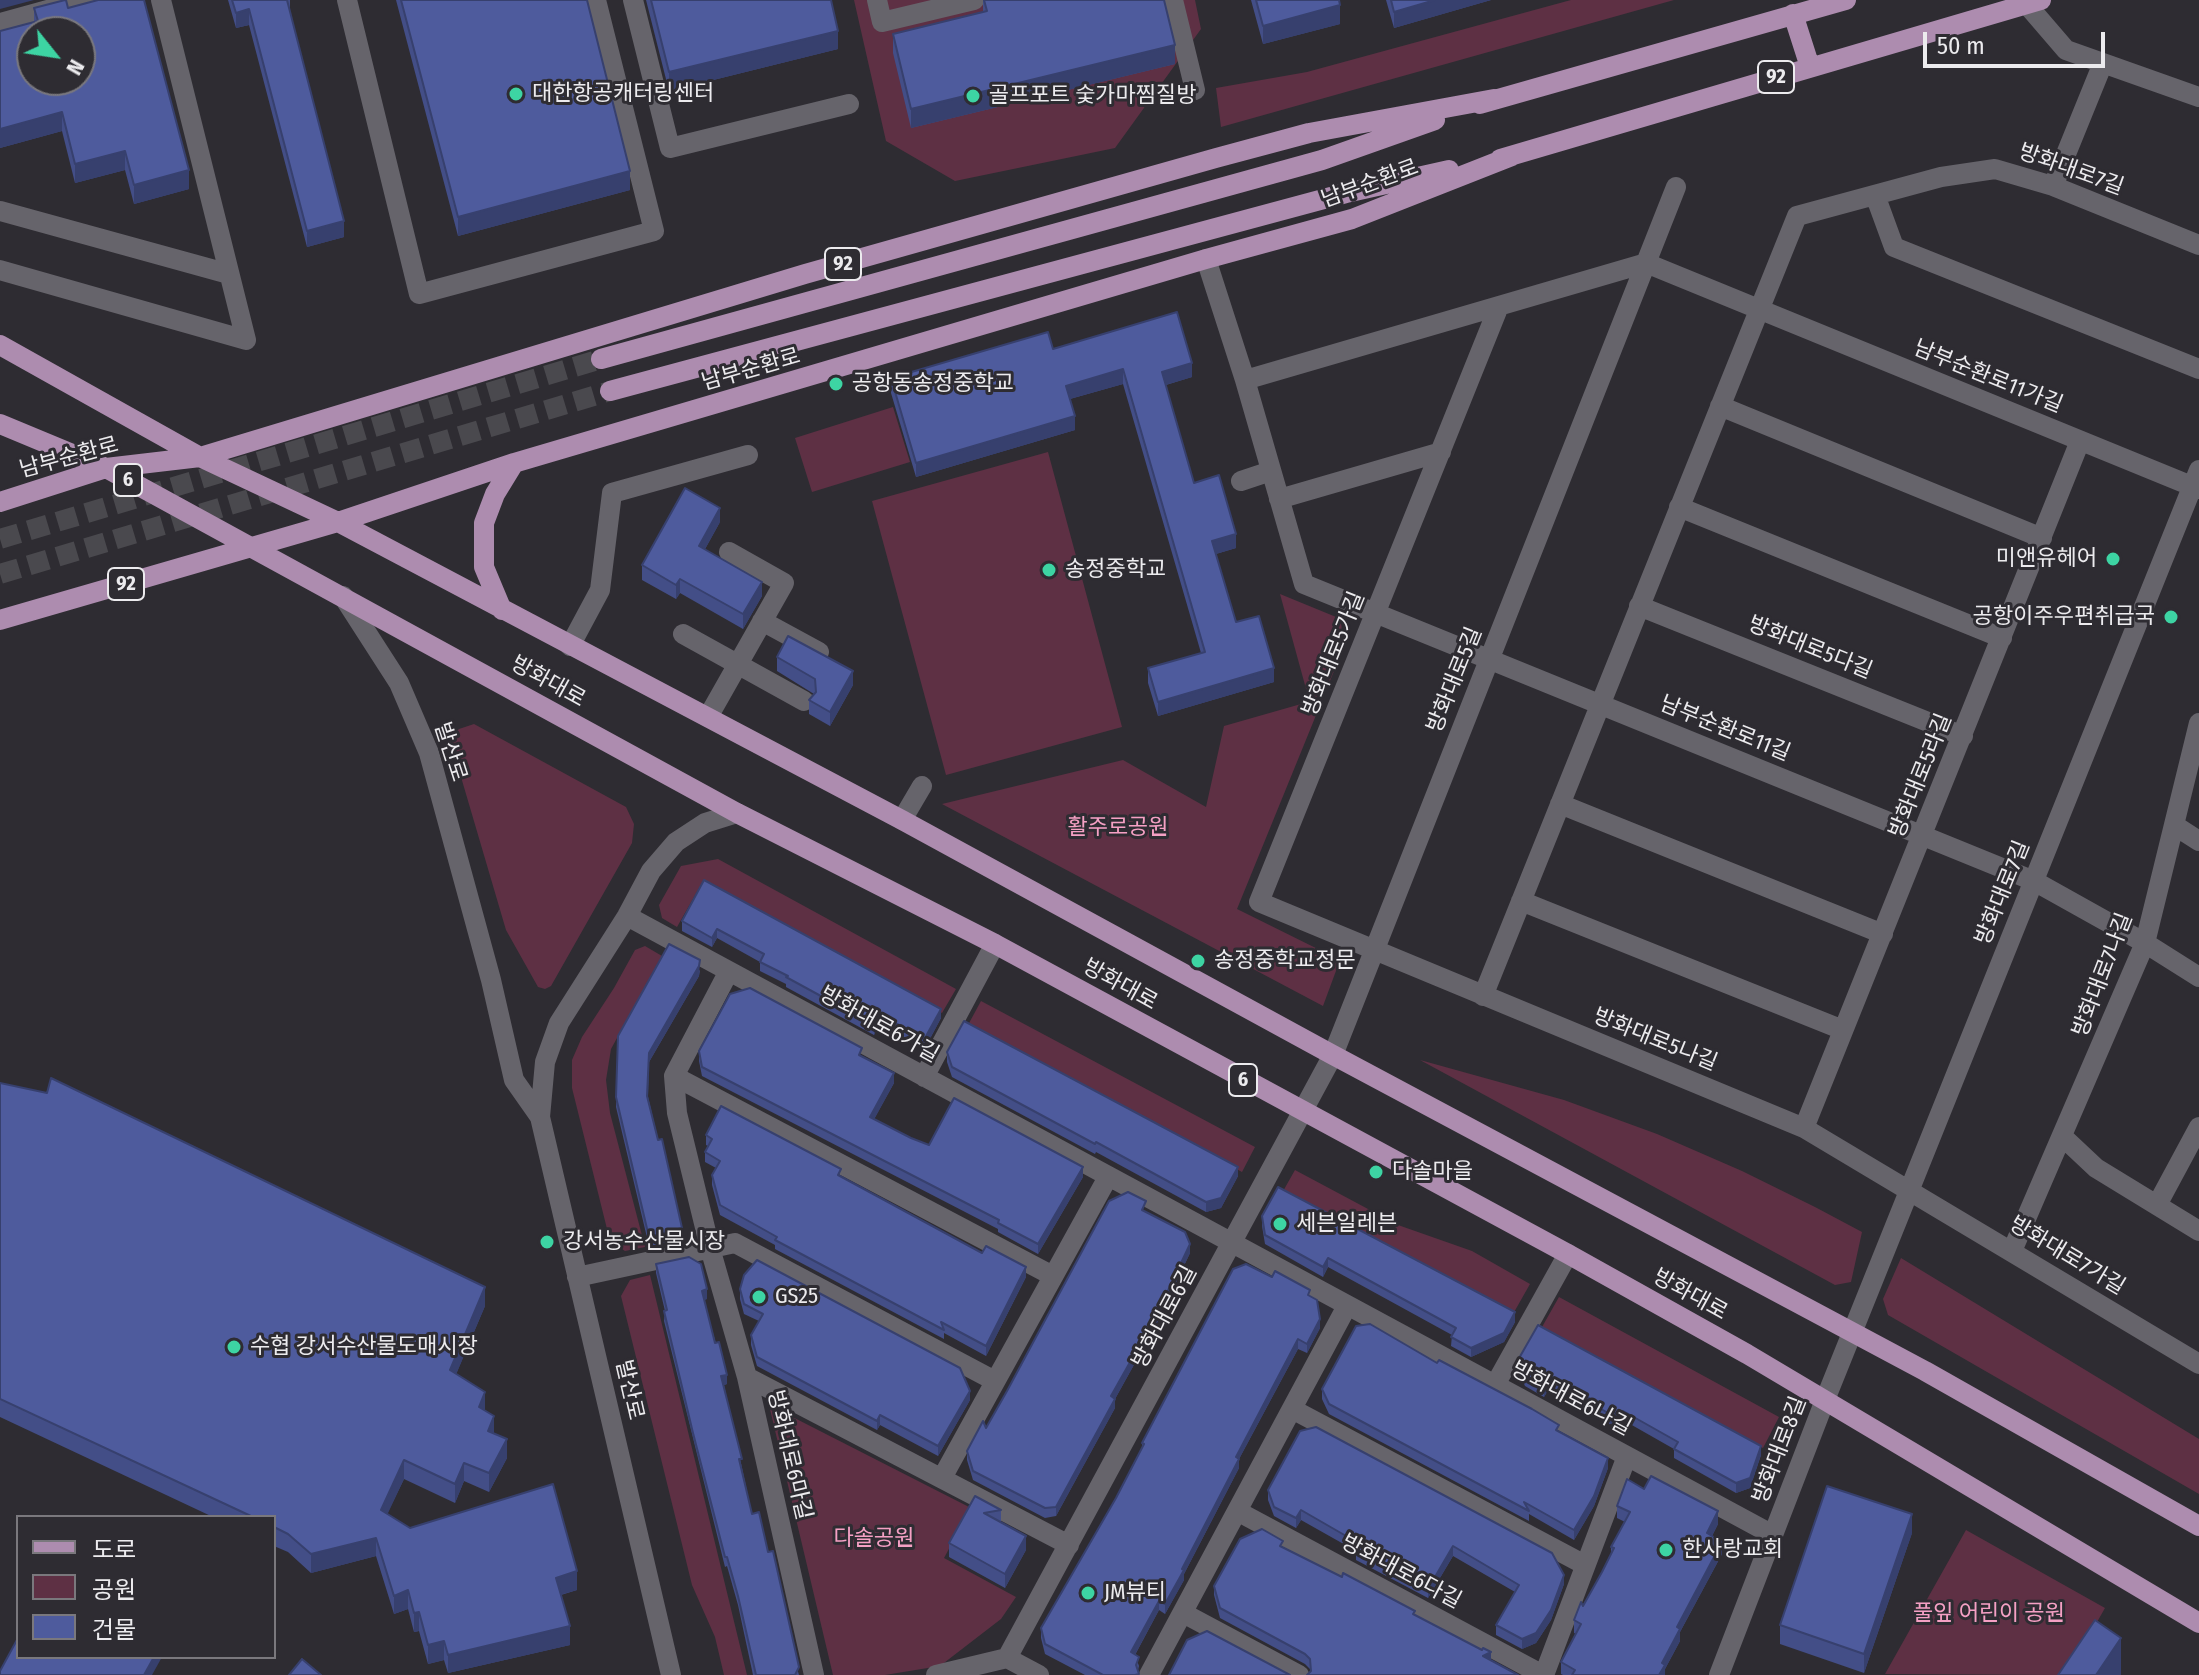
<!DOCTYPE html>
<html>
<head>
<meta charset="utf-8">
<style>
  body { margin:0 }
  #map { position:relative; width:2199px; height:1675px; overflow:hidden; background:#2e2c32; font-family:"Fira Sans Condensed","Noto Sans KR",sans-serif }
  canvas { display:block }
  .legend { position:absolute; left:16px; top:1515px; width:260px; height:144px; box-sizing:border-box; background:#2e2c32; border:2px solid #7a787d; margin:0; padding:10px 14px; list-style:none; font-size:24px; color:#ecebee }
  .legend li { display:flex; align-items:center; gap:16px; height:40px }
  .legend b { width:40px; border:2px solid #7a787d }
  .north { position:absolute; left:16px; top:16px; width:80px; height:80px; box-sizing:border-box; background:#2e2c32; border:2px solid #7a787d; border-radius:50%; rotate:120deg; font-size:22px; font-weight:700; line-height:32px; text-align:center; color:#ecebee }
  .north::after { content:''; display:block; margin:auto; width:28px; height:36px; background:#3dd4a3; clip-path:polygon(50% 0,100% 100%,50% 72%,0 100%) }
  .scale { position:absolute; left:1923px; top:32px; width:182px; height:36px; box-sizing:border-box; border:4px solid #ecebee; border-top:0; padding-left:10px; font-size:24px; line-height:28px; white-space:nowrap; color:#ecebee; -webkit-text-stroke:6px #2e2c32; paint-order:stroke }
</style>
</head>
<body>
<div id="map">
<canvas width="2199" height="1675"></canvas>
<ul class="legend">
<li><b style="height:10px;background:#ad8caf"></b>도로</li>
<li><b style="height:22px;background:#5e3044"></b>공원</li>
<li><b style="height:22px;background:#4e5b9d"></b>건물</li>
</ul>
<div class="north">N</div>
<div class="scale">50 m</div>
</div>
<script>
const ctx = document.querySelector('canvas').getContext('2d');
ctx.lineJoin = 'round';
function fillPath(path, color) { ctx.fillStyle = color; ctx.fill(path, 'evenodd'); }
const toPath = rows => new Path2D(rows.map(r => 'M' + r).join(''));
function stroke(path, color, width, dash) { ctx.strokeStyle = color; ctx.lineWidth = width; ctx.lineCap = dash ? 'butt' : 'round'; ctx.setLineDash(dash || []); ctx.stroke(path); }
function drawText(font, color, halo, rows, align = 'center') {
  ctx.font = font + ' "Fira Sans Condensed","Noto Sans KR",sans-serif'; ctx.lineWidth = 6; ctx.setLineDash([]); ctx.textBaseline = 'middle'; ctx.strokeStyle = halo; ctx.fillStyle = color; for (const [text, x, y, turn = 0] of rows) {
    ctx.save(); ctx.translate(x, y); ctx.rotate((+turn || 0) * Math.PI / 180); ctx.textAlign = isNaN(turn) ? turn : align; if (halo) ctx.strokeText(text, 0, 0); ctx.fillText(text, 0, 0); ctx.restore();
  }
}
fillPath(toPath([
  [854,0,1195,0,1201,29,1115,148,955,181,886,141],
  [1571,0,1674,0,1221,127,1216,88,1307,72],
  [893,407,910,462,812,492,795,438],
  [1048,452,1122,727,946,775,872,501],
  [1280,594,1341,619,1343,649,1237,909,1340,960,1323,1006,942,804,1123,760,1206,807,1224,726,1301,704,1308,696],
  [474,724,626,807,634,824,632,843,551,986,545,989,538,987,506,930,451,743,453,735,459,729],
  [718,859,956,989,942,1013,702,883,677,927,662,918,659,905,681,866],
  [645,946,662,956,611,1049,606,1080,610,1113,645,1247,625,1251,610,1241,572,1088,572,1060,582,1037,614,988,635,950],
  [981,1001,1255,1147,1242,1172,968,1025],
  [1420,1060,1564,1100,1657,1134,1742,1171,1815,1207,1862,1232,1851,1282,1835,1285],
  [1295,1170,1398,1225,1472,1251,1530,1284,1513,1314,1282,1193],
  [1901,1258,2199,1439,2199,1494,1888,1315,1883,1299],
  [650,1275,747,1675,724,1675,715,1637,692,1585,621,1296,630,1280],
  [1559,1297,1779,1417,1763,1448,1542,1327],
  [769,1405,971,1508,944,1558,1016,1597,1001,1619,940,1666,885,1675,833,1675],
  [1966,1530,2105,1608,2067,1675,1885,1674]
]), '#5e3044');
stroke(toPath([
  [0,539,601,359],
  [0,574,610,391]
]), '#4a494e', 20, [20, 10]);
stroke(toPath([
  [161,0,246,340],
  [347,0,419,294,654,231,596,0],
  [633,0,670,148,849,104],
  [877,0,882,22,974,0],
  [1173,0,1195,90],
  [2023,0,2066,50,2199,97],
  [0,23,84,0],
  [2053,186,2103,63],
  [1875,195,1894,247,2199,369],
  [0,211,229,274],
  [1206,259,1245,380,1304,584,2034,881,2145,943,2199,977],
  [0,270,246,340],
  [1499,306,1259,902,1804,1128,2199,1364],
  [1245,380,1646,263,2199,489],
  [1720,406,2042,538],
  [1241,481,1271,471],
  [1279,499,1441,452],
  [1679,507,2002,638],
  [343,596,399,683,429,753,491,980,514,1080,540,1117],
  [1639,606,1963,736],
  [762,621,819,652],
  [683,634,804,701],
  [570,646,600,590,612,493,748,455],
  [708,717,784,583,729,552],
  [1560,804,1883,934],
  [902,820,922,786],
  [2174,825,2199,841],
  [1521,901,1843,1030],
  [627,916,1773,1535],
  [729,971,674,1076,677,1113,710,1248,747,1377,814,1675],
  [1483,996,1797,216,1941,177,1995,169,2053,186,2199,245],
  [674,1076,1053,1276],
  [924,1077,995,944],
  [1804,1128,2080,441],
  [2063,1137,2096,1168,2199,1231],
  [2157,1205,2199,1127],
  [2012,1251,2145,943,2199,723],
  [577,1277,735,1243,995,1381],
  [747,1377,1069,1545],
  [1495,1385,1568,1254],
  [1292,1409,1585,1565],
  [942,1478,1108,1177],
  [1237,1511,1543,1675],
  [1183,1613,1299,1675],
  [1007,1658,1039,1675],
  [671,1675,540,1117,545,1062,559,1023,627,916,651,871,676,842,705,823,737,813],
  [936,1675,1007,1658,1333,1055,1676,187],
  [1149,1675,1347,1306],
  [1544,1675,1627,1456],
  [1719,1675,1825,1400,2199,470]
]), '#66646b', 20);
stroke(toPath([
  [1793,14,1810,67],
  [1480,104,1846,0],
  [1500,159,2041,0],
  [0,345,200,457,338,522,902,820,1333,1055,1925,1371,2199,1526],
  [601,359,1322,160,1435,120],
  [610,391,1346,193,1449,170],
  [0,424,106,468,737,813,995,944,1568,1254,1747,1354,2199,1623],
  [0,502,106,468,200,457,805,274,1216,158,1309,133,1494,99],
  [502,610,484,567,484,523,495,494,514,463],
  [0,620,338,522,514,463,1206,259,1352,219,1512,156]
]), '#ad8caf', 20);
fillPath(toPath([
  [228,0,290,0,290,12,344,237,307,247,249,25,236,28],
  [396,0,587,0,630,190,458,236],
  [646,0,831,0,838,49,669,91],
  [983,0,1164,0,1175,64,911,128,893,53,893,34,983,12],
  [1251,0,1339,0,1340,24,1263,44],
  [1386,0,1491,0,1394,28],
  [34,8,68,8,189,189,134,204,125,170,75,183,62,131,0,148,0,32,34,22],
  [1053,349,1192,377,1166,385,1194,483,1236,548,1216,554,1236,622,1274,682,1158,716,1148,683,1148,668,1201,653,1123,384,1070,399,1075,430,916,477,891,393,891,378],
  [720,522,705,549,762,596,743,629,680,593,676,599,642,580,642,565],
  [777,657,853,685,830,726,809,714,809,700,814,694,777,671],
  [704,880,941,1018,925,1048,879,1024,874,1035,786,987,786,984,760,971,760,962,717,938,712,947,682,931,682,921],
  [700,970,699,976,649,1062,648,1097,682,1238,655,1245,655,1247,649,1246,616,1107,618,1036],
  [699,1051,862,1056,894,1083,874,1119,911,1138,929,1145,1083,1177,1038,1254,998,1232,998,1229,702,1076,699,1061],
  [947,1052,1238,1176,1221,1208,1206,1212,1096,1152,1095,1154,952,1077,947,1062],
  [0,1083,485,1306,456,1374,485,1410,494,1433,507,1458,489,1492,464,1481,455,1503,404,1479,387,1514,410,1528,577,1590,561,1595,570,1645,448,1673,444,1660,428,1664,419,1631,414,1632,408,1609,394,1614,376,1556,311,1573,288,1552,274,1546,274,1517,213,1517,0,1417],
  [706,1135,841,1176,1026,1277,986,1356,944,1333,944,1339,775,1249,775,1245,720,1215,712,1185,712,1175,716,1168,705,1162,705,1152,708,1146,706,1145],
  [1146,1212,1190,1253,1156,1325,1115,1399,1115,1408,1056,1516,1045,1518,973,1480,967,1460,967,1451,986,1428],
  [1262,1216,1515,1322,1504,1342,1471,1357,1451,1346,1452,1335,1328,1267,1323,1277,1265,1244,1262,1226],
  [656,1264,707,1299,704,1300,727,1384,724,1385,752,1514,799,1675,753,1675,738,1605,727,1566,725,1567,664,1321,665,1311,656,1273],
  [740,1289,970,1400,938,1456,880,1425,877,1430,757,1366,751,1345,751,1335,759,1321,744,1314,740,1299],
  [1310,1297,1320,1328,1307,1353,1298,1349,1239,1459,1239,1468,1184,1574,1184,1580,1165,1614,1159,1610,1135,1655,1139,1666,1138,1670,1139,1675,1085,1675,1045,1654,1041,1638,1041,1628,1116,1498,1142,1448,1142,1443],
  [1518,1360,1761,1455,1750,1488,1736,1493,1674,1458,1674,1449,1623,1420,1610,1424,1592,1414,1592,1410,1550,1387,1544,1397,1525,1386,1518,1370],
  [1322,1389,1559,1431,1608,1468,1594,1506,1574,1540,1529,1514,1529,1521,1329,1414,1322,1399],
  [1300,1431,1564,1584,1551,1620,1536,1643,1522,1649,1496,1635,1496,1625,1515,1592,1453,1556,1428,1598,1356,1560,1356,1551,1301,1520,1296,1528,1274,1516,1268,1500,1268,1490],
  [1644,1489,1718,1524,1712,1536,1722,1554,1680,1632,1680,1641,1665,1669,1665,1675,1563,1675,1561,1674,1561,1662,1576,1634,1574,1633,1574,1620,1602,1572,1611,1554,1611,1547,1625,1522,1617,1518,1617,1506],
  [975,1496,1001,1510,1001,1522,1026,1550,1005,1588,949,1557,949,1543],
  [1912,1533,1864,1673,1780,1644,1780,1625],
  [1283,1547,1482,1650,1491,1652,1310,1671,1310,1669,1305,1664,1220,1618,1214,1595,1214,1586]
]), '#434e87');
fillPath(toPath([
  [0,0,34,0,0,9],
  [1435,0,1491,0,1394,28,1394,12],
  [1340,5,1340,24,1263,44,1263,26],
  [249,9,249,25,236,28,236,13],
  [838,31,838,49,669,91,669,72],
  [1175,45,1175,64,911,128,911,109],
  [62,112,62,131,0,148,0,129],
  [125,151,125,170,75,183,75,164],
  [189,170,189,189,134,204,134,185],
  [630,171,630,190,458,236,458,217],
  [344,221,344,237,307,247,307,231],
  [1192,363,1192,377,1162,386,1162,372],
  [1123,369,1123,384,1066,400,1066,386],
  [1075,416,1075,430,916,477,916,463],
  [720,508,720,522,699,560,699,546],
  [1236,534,1236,548,1212,555,1212,541],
  [680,579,680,593,676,599,676,585],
  [762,582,762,596,743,629,743,614],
  [1274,668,1274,682,1158,716,1158,702],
  [853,671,853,685,830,726,830,712],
  [717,929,717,938,712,947,712,938],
  [700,960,699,976,649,1062,649,1053],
  [941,1009,941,1018,925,1048,925,1038],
  [879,1015,879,1024,874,1035,874,1025],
  [894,1073,894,1083,870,1127,870,1117],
  [1083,1167,1083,1177,1038,1254,1038,1244],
  [1238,1167,1238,1176,1221,1208,1206,1212,1206,1202],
  [682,1228,682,1238,655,1245,655,1237,652,1236],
  [1190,1244,1190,1253,1156,1325,1115,1399,1115,1408,1056,1516,1056,1507,1111,1396],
  [1328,1258,1328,1267,1323,1277,1323,1267],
  [1026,1267,1026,1277,986,1356,986,1346],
  [485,1287,485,1306,450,1389,450,1370],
  [707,1289,707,1299,702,1300,702,1291],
  [1515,1312,1515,1322,1504,1342,1471,1357,1471,1348],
  [1320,1319,1320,1328,1307,1353,1307,1344],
  [1298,1339,1298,1349,1239,1459,1239,1468,1184,1574,1184,1580,1165,1614,1165,1604,1236,1457],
  [727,1375,727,1384,721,1386,721,1376],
  [1550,1377,1550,1387,1544,1397,1544,1387],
  [970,1391,970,1400,938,1456,938,1446],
  [485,1392,485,1410,479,1407],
  [1623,1411,1623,1420,1610,1424,1610,1414],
  [880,1415,880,1425,877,1430,877,1421],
  [494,1416,494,1434,488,1431],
  [507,1439,507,1458,489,1492,489,1473],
  [1761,1446,1761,1455,1750,1488,1736,1493,1736,1483],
  [1608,1458,1608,1468,1594,1506,1574,1540,1574,1530],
  [404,1460,404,1479,381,1528,381,1510],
  [464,1463,464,1481,455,1503,455,1484],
  [1301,1510,1301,1520,1296,1528,1296,1518],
  [1718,1511,1718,1524,1707,1546,1707,1533],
  [1912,1514,1912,1533,1864,1673,1864,1654],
  [1026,1536,1026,1550,1005,1588,1005,1574],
  [376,1538,376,1556,311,1573,311,1554],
  [1722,1542,1722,1554,1680,1632,1680,1641,1665,1669,1665,1675,1659,1675,1662,1663,1677,1627],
  [1453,1546,1453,1556,1428,1598,1428,1589],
  [577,1571,577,1590,556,1596,556,1578],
  [1564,1575,1564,1584,1551,1620,1536,1643,1522,1649,1522,1639],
  [408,1590,408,1609,394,1614,394,1596],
  [1159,1601,1159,1610,1131,1662,1131,1652],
  [419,1612,419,1631,414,1632,414,1613],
  [570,1626,570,1645,448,1673,448,1655],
  [2121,1638,2121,1675,2096,1675],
  [444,1641,444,1660,428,1664,428,1645],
  [1491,1652,1491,1662,1483,1656],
  [154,1657,162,1657,152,1675,144,1675]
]), '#37406e');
const building = toPath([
  [65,0,66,0,68,8,98,0,144,0,189,170,134,185,125,151,75,164,62,112,0,129,0,31,38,21,34,8,65,0],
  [32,32,80,32,80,80,32,80,32,32],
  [232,0,287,0,344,221,307,231,249,9,236,13,232,0],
  [401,0,587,0,630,171,458,217,401,0],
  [651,0,831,0,838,31,669,72,651,0],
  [984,0,1164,0,1175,45,911,109,893,34,987,11,984,0],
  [1256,0,1339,0,1340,5,1263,26,1256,0],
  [1391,0,1435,0,1394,12,1391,0],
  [1177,312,1192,363,1162,372,1194,483,1219,475,1236,534,1212,541,1236,622,1259,616,1274,668,1158,702,1148,668,1205,652,1123,369,1066,386,1075,416,916,463,891,378,1048,332,1053,349,1177,312],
  [685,488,720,508,699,546,762,582,743,614,680,579,676,585,642,565,685,488],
  [788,636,853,671,830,712,809,700,816,692,815,679,777,657,788,636],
  [704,880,941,1009,925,1038,879,1015,874,1025,786,977,788,976,760,962,764,954,717,929,712,938,682,921,704,880],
  [669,944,700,960,699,966,649,1053,647,1096,658,1140,662,1139,682,1228,652,1236,655,1237,649,1237,616,1097,618,1036,669,944],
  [750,988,862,1048,859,1055,894,1073,870,1117,911,1138,929,1145,954,1098,1083,1167,1038,1244,998,1223,999,1220,702,1067,699,1051,730,994,750,988],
  [964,1021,1238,1167,1221,1198,1206,1202,1096,1142,1095,1144,952,1067,947,1052,964,1021],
  [51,1078,485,1287,450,1370,485,1392,479,1407,494,1416,488,1431,507,1439,489,1473,464,1463,455,1484,404,1460,381,1510,410,1528,553,1484,577,1571,556,1578,570,1626,448,1655,444,1641,428,1645,419,1612,414,1613,408,1590,394,1596,376,1538,311,1554,288,1534,274,1527,274,1517,253,1517,0,1399,0,1083,47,1093,51,1078],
  [721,1106,841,1169,838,1175,982,1253,986,1246,1026,1267,986,1346,941,1322,944,1330,775,1240,777,1237,720,1205,712,1175,720,1161,705,1152,712,1139,706,1135,721,1106],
  [1278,1187,1515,1312,1504,1333,1471,1348,1451,1337,1456,1328,1328,1258,1323,1267,1265,1235,1262,1216,1278,1187],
  [1128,1192,1146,1201,1142,1210,1185,1232,1190,1244,1156,1316,1111,1396,1115,1399,1056,1507,1045,1508,973,1471,967,1451,983,1421,986,1428,1007,1391,1109,1201,1128,1192],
  [689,1257,701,1264,707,1289,702,1291,715,1343,719,1342,727,1375,721,1376,742,1459,739,1459,752,1514,759,1512,768,1552,773,1551,799,1667,795,1675,756,1675,738,1596,727,1557,725,1557,693,1433,664,1311,667,1310,656,1264,689,1257],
  [757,1260,960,1368,970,1391,938,1446,880,1415,877,1421,757,1357,751,1335,763,1314,744,1304,740,1289,744,1275,757,1260],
  [1246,1264,1272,1277,1275,1271,1310,1290,1308,1295,1317,1300,1320,1319,1307,1344,1298,1339,1236,1457,1239,1459,1182,1569,1184,1570,1165,1604,1159,1601,1131,1652,1139,1657,1136,1665,1139,1674,1135,1675,1103,1675,1045,1644,1041,1628,1116,1498,1144,1444,1142,1443,1233,1269,1246,1264],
  [1370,1324,1437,1363,1439,1360,1532,1409,1559,1425,1556,1430,1608,1458,1594,1496,1574,1530,1524,1502,1529,1511,1329,1404,1322,1389,1356,1326,1370,1324],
  [1538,1325,1761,1446,1750,1478,1736,1483,1674,1449,1678,1442,1623,1411,1610,1414,1592,1404,1594,1401,1550,1377,1544,1387,1525,1377,1518,1360,1538,1325],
  [1316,1427,1552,1553,1564,1575,1551,1610,1536,1633,1522,1639,1496,1625,1519,1585,1453,1546,1428,1589,1356,1550,1360,1544,1301,1510,1296,1518,1274,1507,1268,1490,1300,1431,1316,1427],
  [1651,1476,1718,1511,1707,1533,1722,1542,1677,1627,1680,1629,1662,1663,1665,1665,1659,1675,1572,1675,1575,1670,1561,1662,1581,1624,1574,1620,1581,1602,1583,1606,1602,1572,1614,1548,1611,1547,1630,1512,1617,1506,1627,1479,1644,1489,1651,1476],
  [1827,1486,1912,1514,1864,1654,1780,1625,1827,1486],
  [975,1496,1001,1510,984,1513,1026,1536,1005,1574,949,1543,975,1496],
  [1262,1529,1283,1541,1280,1546,1342,1577,1343,1573,1415,1611,1413,1614,1482,1650,1483,1648,1491,1652,1483,1656,1518,1675,1307,1675,1311,1671,1310,1659,1305,1654,1220,1608,1214,1586,1240,1539,1262,1529],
  [2095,1620,2121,1638,2096,1675,2058,1675,2095,1620],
  [1207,1631,1290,1675,1169,1675,1187,1640,1207,1631],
  [18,1638,18,1657,154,1657,144,1675,0,1675,0,1671,18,1638],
  [302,1659,321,1675,289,1675,302,1659]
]);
fillPath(building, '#4e5b9d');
stroke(building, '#37406e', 2);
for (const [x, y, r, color] of [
  [516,94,8,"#3dd4a3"],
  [973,96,8,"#3dd4a3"],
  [836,384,8,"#3dd4a3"],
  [2113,559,8,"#3dd4a3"],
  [1049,570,8,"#3dd4a3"],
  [2171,617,8,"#3dd4a3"],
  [1198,961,8,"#3dd4a3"],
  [1376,1172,8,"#3dd4a3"],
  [1280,1224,8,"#3dd4a3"],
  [547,1242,8,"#3dd4a3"],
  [759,1297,8,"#3dd4a3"],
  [234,1347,8,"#3dd4a3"],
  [1666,1550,8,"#3dd4a3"],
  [1088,1593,8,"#3dd4a3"]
]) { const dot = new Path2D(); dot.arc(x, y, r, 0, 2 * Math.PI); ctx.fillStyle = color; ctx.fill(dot); stroke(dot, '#2e2c32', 3); }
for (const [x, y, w] of [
  [1776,77,36],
  [843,264,36],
  [128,480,28],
  [126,584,36],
  [1243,1080,28]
]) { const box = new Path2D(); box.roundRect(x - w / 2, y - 16, w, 32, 6); ctx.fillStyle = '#2e2c32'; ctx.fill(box); stroke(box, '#ecebee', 2); }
drawText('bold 20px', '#ecebee', null, [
  ["92",1776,77],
  ["92",843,264],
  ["6",128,480],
  ["92",126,584],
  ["6",1243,1080]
]);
drawText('22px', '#ecebee', '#2e2c32', [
  ["대한항공캐터링센터",532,94],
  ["골프포트 숯가마찜질방",989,96],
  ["공항동송정중학교",852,384],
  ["미앤유헤어",2097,559,"right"],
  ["송정중학교",1065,570],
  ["공항이주우편취급국",2155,617,"right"],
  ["송정중학교정문",1214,961],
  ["다솔마을",1392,1172],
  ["세븐일레븐",1296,1224],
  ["강서농수산물시장",563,1242],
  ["GS25",775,1297],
  ["수협 강서수산물도매시장",250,1347],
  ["한사랑교회",1682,1550],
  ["JM뷰티",1104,1593]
], 'left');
drawText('22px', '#ecebee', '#2e2c32', [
  ["방화대로7길",2071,170,20],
  ["남부순환로",1370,184,-20],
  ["남부순환로",751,370,-16],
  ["남부순환로11가길",1988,377,22],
  ["남부순환로",69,458,-15],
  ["방화대로5다길",1810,648,22],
  ["방화대로5가길",1334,654,-68],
  ["방화대로5길",1455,680,-68],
  ["방화대로",548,682,29],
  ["남부순환로11길",1725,729,22],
  ["발산로",450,752,72],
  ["방화대로5라길",1921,776,-68],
  ["방화대로7길",2003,893,-68],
  ["방화대로7나길",2103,975,-69],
  ["방화대로",1120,985,29],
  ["방화대로6가길",879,1025,29],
  ["방화대로5나길",1655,1040,22],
  ["방화대로7가길",2067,1256,31],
  ["방화대로",1690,1295,29],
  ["방화대로6길",1165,1317,-62],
  ["발산로",629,1390,77],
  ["방화대로6나길",1571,1399,28],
  ["방화대로8길",1780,1450,-69],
  ["방화대로6마길",789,1455,77],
  ["방화대로6다길",1401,1572,28]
]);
drawText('22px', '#f5a0c4', '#2e2c32', [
  ["활주로공원",1118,828],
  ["다솔공원",874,1539],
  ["풀잎 어린이 공원",1989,1614]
]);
</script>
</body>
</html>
